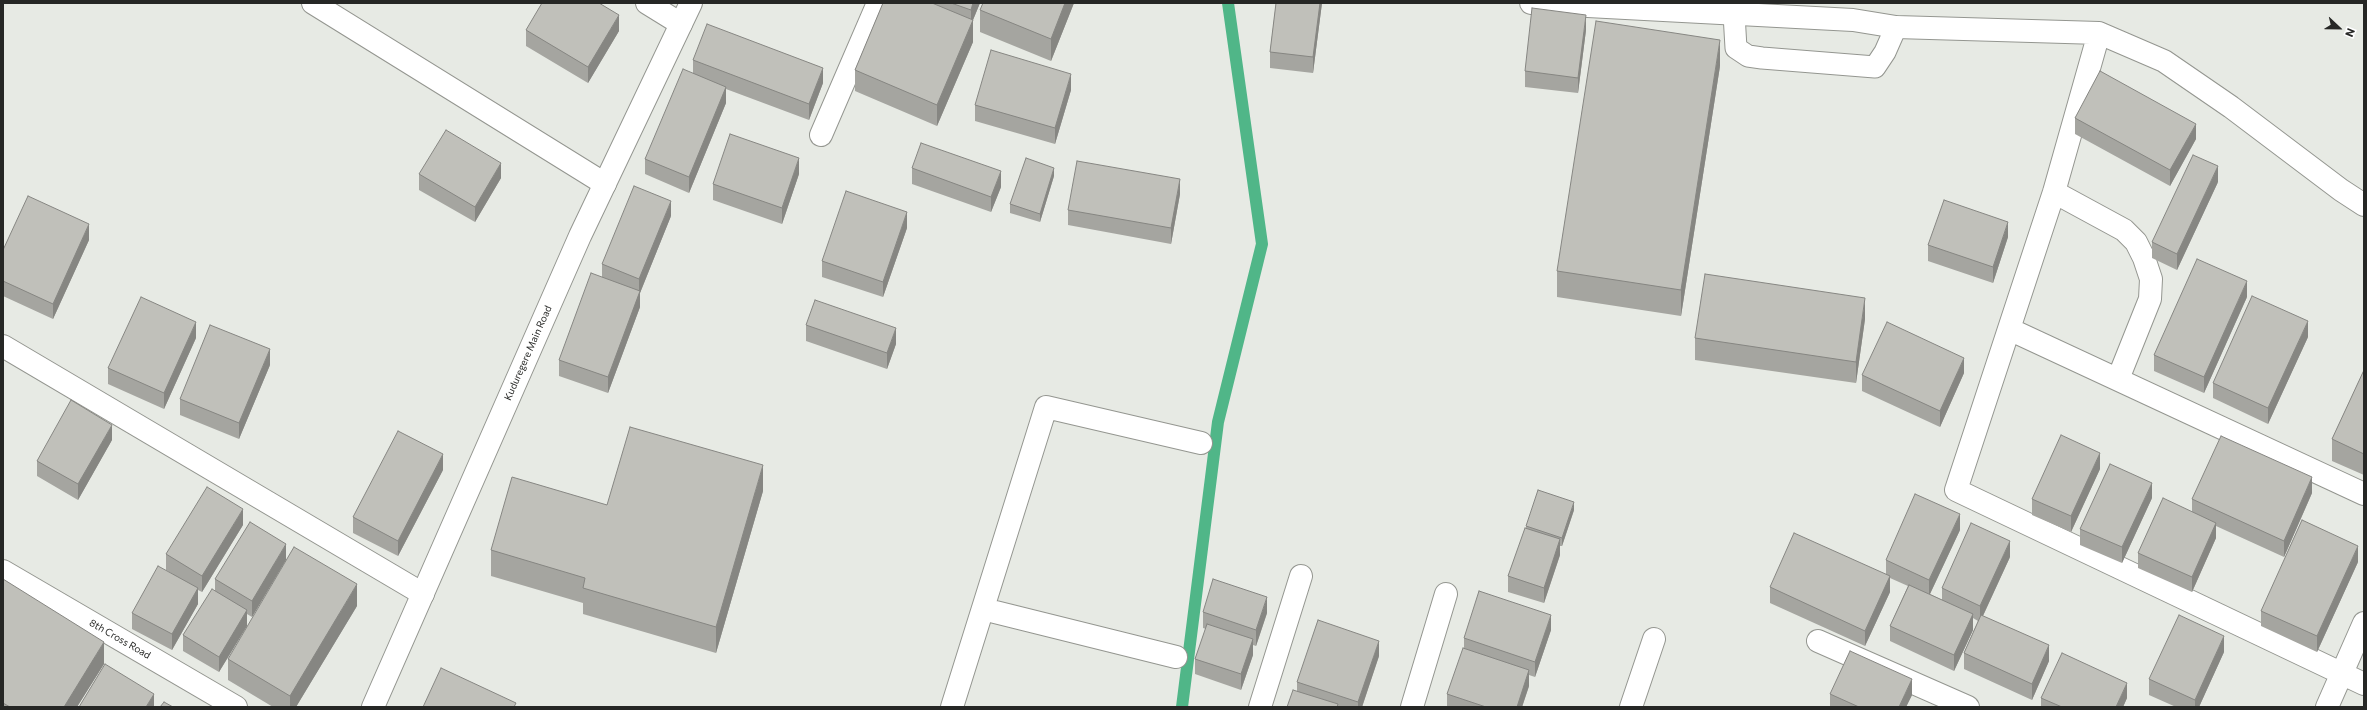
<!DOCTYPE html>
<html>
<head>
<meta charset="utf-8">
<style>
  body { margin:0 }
  #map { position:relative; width:2367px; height:710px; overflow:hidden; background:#e7eae4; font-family:Commissioner,sans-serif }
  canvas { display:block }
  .frame { position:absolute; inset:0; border:4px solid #262725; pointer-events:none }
  .north { position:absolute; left:2319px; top:8px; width:40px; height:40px; -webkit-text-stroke:3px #fff; paint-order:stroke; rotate:112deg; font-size:11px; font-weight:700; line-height:16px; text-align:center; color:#262725 }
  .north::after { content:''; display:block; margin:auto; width:14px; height:18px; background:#262725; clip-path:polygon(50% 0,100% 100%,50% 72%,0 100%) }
</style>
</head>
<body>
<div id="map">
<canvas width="2367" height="710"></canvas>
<div class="frame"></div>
<div class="north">N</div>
</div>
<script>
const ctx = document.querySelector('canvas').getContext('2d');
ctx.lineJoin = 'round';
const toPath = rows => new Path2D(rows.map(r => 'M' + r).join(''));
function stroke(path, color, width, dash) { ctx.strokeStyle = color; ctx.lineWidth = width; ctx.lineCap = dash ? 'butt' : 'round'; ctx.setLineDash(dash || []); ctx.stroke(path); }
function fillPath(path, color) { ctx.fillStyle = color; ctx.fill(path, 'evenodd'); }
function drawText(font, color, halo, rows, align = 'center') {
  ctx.font = font + ' Commissioner,sans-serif'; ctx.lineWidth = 4; ctx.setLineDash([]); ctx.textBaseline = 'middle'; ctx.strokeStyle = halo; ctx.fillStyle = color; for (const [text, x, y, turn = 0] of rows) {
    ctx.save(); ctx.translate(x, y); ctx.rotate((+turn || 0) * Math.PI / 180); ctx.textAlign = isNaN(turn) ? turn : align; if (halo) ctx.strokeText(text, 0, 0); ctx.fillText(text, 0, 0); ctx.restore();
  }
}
stroke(toPath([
  [1182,707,1218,422,1262,244,1228,3]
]), '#50b688', 12);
const lane = toPath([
  [1734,14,1736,48,1748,56,1762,58,1875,67,1885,52,1896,27]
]);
const street = toPath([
  [313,3,605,184],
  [647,3,681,24],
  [1531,3,1853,20,1896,27,2099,33,2164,61,2231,107,2341,190,2364,205],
  [2099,33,2054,192,1956,490,2364,684],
  [821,135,878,3],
  [2054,192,2124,230,2136,242,2144,258,2151,279,2150,299,2118,379],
  [2009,329,2364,494],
  [3,346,423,594],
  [3,571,236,707],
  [983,609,1176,657],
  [1818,641,1968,707],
  [952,707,1046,407,1201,443],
  [1260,707,1301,576],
  [1412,707,1446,594],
  [1631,707,1654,639],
  [2327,707,2364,623]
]);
const secondary = toPath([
  [373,707,580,236,691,3]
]);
stroke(lane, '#949690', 23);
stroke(street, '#949690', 24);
stroke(secondary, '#949690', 24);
stroke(lane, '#fff', 21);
stroke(street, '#fff', 22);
stroke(secondary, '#fff', 22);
fillPath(toPath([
  [883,3,980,3,973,20,973,42,937,126,855,91,855,70],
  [983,3,1074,3,1051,61,980,32,980,10],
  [1276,3,1322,3,1313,73,1270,68,1270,52],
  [526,30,619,31,588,83,526,46],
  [1586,30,1578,93,1525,87,1525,71],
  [693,60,823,83,809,120,726,89,726,103,689,193,645,174,645,159,693,73],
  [1720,66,1681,316,1557,297,1557,271],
  [1071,90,1055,144,975,121,975,105],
  [2075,118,2196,139,2170,186,2075,134],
  [912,168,1001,187,991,212,912,184],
  [419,174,501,178,475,222,419,190],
  [799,174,782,224,713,200,713,184],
  [1054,176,1040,222,1010,213,1010,204],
  [2218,182,2177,270,2152,258,2152,242],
  [1180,194,1171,244,1068,225,1068,210],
  [671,216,640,293,640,307,608,393,559,376,559,360,602,277,602,264],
  [907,228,883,297,822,277,822,261],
  [2008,237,1993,283,1928,261,1928,245],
  [89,240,53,319,3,296,3,250],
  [2247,297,2204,393,2154,371,2154,355],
  [1865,319,1856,383,1695,360,1695,338],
  [806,325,896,344,887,369,806,341],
  [2308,337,2268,424,2213,398,2213,383],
  [196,338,164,409,108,384,108,368],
  [270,365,239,439,180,415,180,399],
  [2364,370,2364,475,2332,461,2332,439],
  [1964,373,1940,427,1862,391,1862,375],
  [112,440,78,500,37,476,37,461],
  [2100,469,2071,532,2032,515,2032,499],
  [443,470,398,556,353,533,353,517],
  [763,491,716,653,583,614,583,603,491,576,491,550,607,505],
  [2312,493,2284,557,2216,526,2216,538,2192,592,2138,568,2138,553,2192,512,2192,499],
  [2152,498,2122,563,2080,545,2080,529],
  [1574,510,1562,546,1560,546,1560,555,1544,603,1508,592,1508,576,1526,528,1526,526],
  [243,525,202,592,198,590,198,604,172,650,132,629,132,613,174,575,166,570,166,554],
  [1960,530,1930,594,1942,600,1942,588,2010,557,1983,616,2049,661,2032,700,1964,669,1964,653,1978,621,1973,618,1973,630,1954,671,1890,641,1890,626,1908,586,1890,578,1890,592,1865,646,1770,603,1770,587,1886,574,1886,560],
  [286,560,252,617,247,614,247,626,219,672,183,651,183,635,215,591,215,579],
  [2358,562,2317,652,2261,626,2261,611],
  [3,579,104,664,77,707,3,707],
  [357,606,296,707,273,707,228,680,228,659],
  [1203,612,1267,613,1256,646,1253,645,1253,655,1241,690,1195,674,1195,659,1206,629,1203,628],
  [1551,630,1535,677,1529,675,1529,686,1522,707,1447,707,1447,694,1464,649,1464,638],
  [2224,652,2199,707,2176,707,2149,695,2149,679],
  [1379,656,1362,707,1287,707,1297,691,1297,682],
  [1830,694,1912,695,1906,707,1830,707],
  [2041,698,2127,698,2123,707,2041,707]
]), '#a5a5a0');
fillPath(toPath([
  [973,3,980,3,973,20,973,42,937,126,937,105,971,25,971,10],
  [1065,3,1074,3,1051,61,1051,39],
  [1320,3,1322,3,1313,73,1313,57],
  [619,15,619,31,588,83,588,67],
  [1586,15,1586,30,1578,93,1578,78],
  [1720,40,1720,66,1681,316,1681,290],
  [823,68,823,83,809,120,809,104],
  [1071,74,1071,90,1055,144,1055,128],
  [726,87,726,103,689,193,689,177],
  [2196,124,2196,139,2170,186,2170,170],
  [799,158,799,174,782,224,782,208],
  [501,163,501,178,475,222,475,207],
  [2218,166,2218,182,2177,270,2177,254],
  [1054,168,1054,176,1040,222,1040,214],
  [1001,171,1001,187,991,212,991,197],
  [1180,179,1180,194,1171,244,1171,228],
  [671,201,671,216,640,293,640,307,608,393,608,377,639,293,639,279],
  [907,212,907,228,883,297,883,282],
  [2008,222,2008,237,1993,283,1993,267],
  [89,224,89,240,53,319,53,304],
  [2247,281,2247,297,2204,393,2204,377],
  [1865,298,1865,319,1856,383,1856,362],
  [2308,321,2308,337,2268,424,2268,408],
  [196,322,196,338,164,409,164,393],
  [896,328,896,344,887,369,887,353],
  [270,349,270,365,239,439,239,423],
  [1964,358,1964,373,1940,427,1940,411],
  [112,425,112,440,78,500,78,484],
  [2100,453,2100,469,2071,532,2071,516],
  [443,454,443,470,398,556,398,541],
  [763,465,763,491,716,653,716,627],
  [2312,477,2312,493,2284,557,2284,541],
  [2152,483,2152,498,2122,563,2122,547],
  [1574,502,1574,510,1562,546,1562,538],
  [243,509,243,525,202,592,202,576],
  [1960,514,1960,530,1929,596,1929,580],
  [2216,523,2216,538,2192,592,2192,577],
  [1560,539,1560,555,1544,603,1544,588],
  [2010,541,2010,557,1980,622,1980,606],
  [286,544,286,560,252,617,252,601],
  [2358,546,2358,562,2317,652,2317,636],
  [1890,576,1890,592,1865,646,1865,631],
  [357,584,357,606,296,707,290,707,290,696],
  [198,588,198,604,172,650,172,634],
  [1267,597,1267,613,1256,646,1256,630],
  [247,610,247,626,219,672,219,657],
  [1973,614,1973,630,1954,671,1954,655],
  [1551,615,1551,630,1535,677,1535,662],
  [2224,636,2224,652,2199,707,2195,707,2195,700],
  [1253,639,1253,655,1241,690,1241,674],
  [1379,641,1379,656,1362,707,1358,707,1358,702],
  [104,642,104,664,77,707,64,707],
  [2049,645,2049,661,2032,700,2032,684],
  [1529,670,1529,686,1522,707,1517,707],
  [1912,679,1912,695,1906,707,1899,707],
  [2127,683,2127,698,2123,707,2116,707],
  [154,694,154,707,146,707]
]), '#868682');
const building = toPath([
  [542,3,599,3,619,15,588,67,526,30,542,3],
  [883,3,932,3,973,20,937,105,855,70,883,3],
  [951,3,973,3,971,10,951,3],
  [983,3,1065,3,1051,39,980,10,983,3],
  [1276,3,1320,3,1313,57,1270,52,1276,3],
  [1532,8,1586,15,1578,78,1525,71,1532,8],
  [1596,21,1720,40,1681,290,1557,271,1596,21],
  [707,24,823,68,809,104,693,60,707,24],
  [991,50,1071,74,1055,128,975,105,991,50],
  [683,69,726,87,689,177,645,159,683,69],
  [2100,71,2196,124,2170,170,2075,118,2100,71],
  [446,130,501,163,475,207,419,174,446,130],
  [730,134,799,158,782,208,713,184,730,134],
  [921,143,1001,171,991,197,912,168,921,143],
  [2193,155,2218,166,2177,254,2152,242,2193,155],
  [1026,158,1054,168,1040,214,1010,204,1026,158],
  [1077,161,1180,179,1171,228,1068,210,1077,161],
  [634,186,671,201,639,279,602,264,634,186],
  [846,191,907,212,883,282,822,261,846,191],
  [28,196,89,224,53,304,3,281,3,250,28,196],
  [1944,200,2008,222,1993,267,1928,245,1944,200],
  [2197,259,2247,281,2204,377,2154,355,2197,259],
  [591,273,640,291,608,377,559,360,591,273],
  [1705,274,1865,298,1856,362,1695,338,1705,274],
  [2252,296,2308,321,2268,408,2213,383,2252,296],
  [141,297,196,322,164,393,108,368,141,297],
  [815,300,896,328,887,353,806,325,815,300],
  [1887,322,1964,358,1940,411,1862,375,1887,322],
  [210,325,270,349,239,423,180,399,210,325],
  [2364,370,2364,454,2332,439,2364,370],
  [71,400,112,425,78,484,37,461,71,400],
  [630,427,763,465,716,627,583,588,585,578,491,550,512,477,607,505,630,427],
  [398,431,443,454,398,541,353,517,398,431],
  [2061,435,2100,453,2071,516,2032,499,2061,435],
  [2221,436,2312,477,2284,541,2192,499,2221,436],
  [2110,464,2152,483,2122,547,2080,529,2110,464],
  [207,487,243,509,202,576,166,554,207,487],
  [1538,490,1574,502,1562,538,1526,526,1538,490],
  [1915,494,1960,514,1929,580,1886,560,1915,494],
  [2163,498,2216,523,2192,577,2138,553,2163,498],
  [2302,520,2358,546,2317,636,2261,611,2302,520],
  [250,522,286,544,252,601,215,579,250,522],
  [1971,523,2010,541,1980,606,1942,588,1971,523],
  [1525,528,1560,539,1544,588,1508,576,1525,528],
  [1794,533,1890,576,1865,631,1770,587,1794,533],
  [294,547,357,584,290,696,228,659,294,547],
  [158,566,198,588,172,634,132,613,158,566],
  [3,579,104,642,64,707,10,707,3,703,3,579],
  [1213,579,1267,597,1256,630,1203,612,1213,579],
  [1909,585,1973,614,1954,655,1890,626,1909,585],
  [212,589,247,610,219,657,183,635,212,589],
  [1479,591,1551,615,1535,662,1464,638,1479,591],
  [1981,615,2049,645,2032,684,1964,653,1981,615],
  [2179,615,2224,636,2195,700,2149,679,2179,615],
  [1318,620,1379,641,1358,702,1297,682,1318,620],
  [1207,624,1253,639,1241,674,1195,659,1207,624],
  [1463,648,1529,670,1517,707,1486,707,1447,694,1463,648],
  [1850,651,1912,679,1899,707,1859,707,1830,694,1850,651],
  [2062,653,2127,683,2116,707,2062,707,2041,698,2062,653],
  [105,664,154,694,146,707,79,707,105,664],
  [441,668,516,703,514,707,423,707,441,668],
  [1293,690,1338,704,1337,707,1287,707,1293,690],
  [164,702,173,707,160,707,164,702]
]);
fillPath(building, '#c0c0ba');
stroke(building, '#868682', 1);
drawText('10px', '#262725', '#fff', [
  ["Kuduregere Main Road",528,353,-66],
  ["8th Cross Road",120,639,30]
]);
</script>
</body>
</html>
